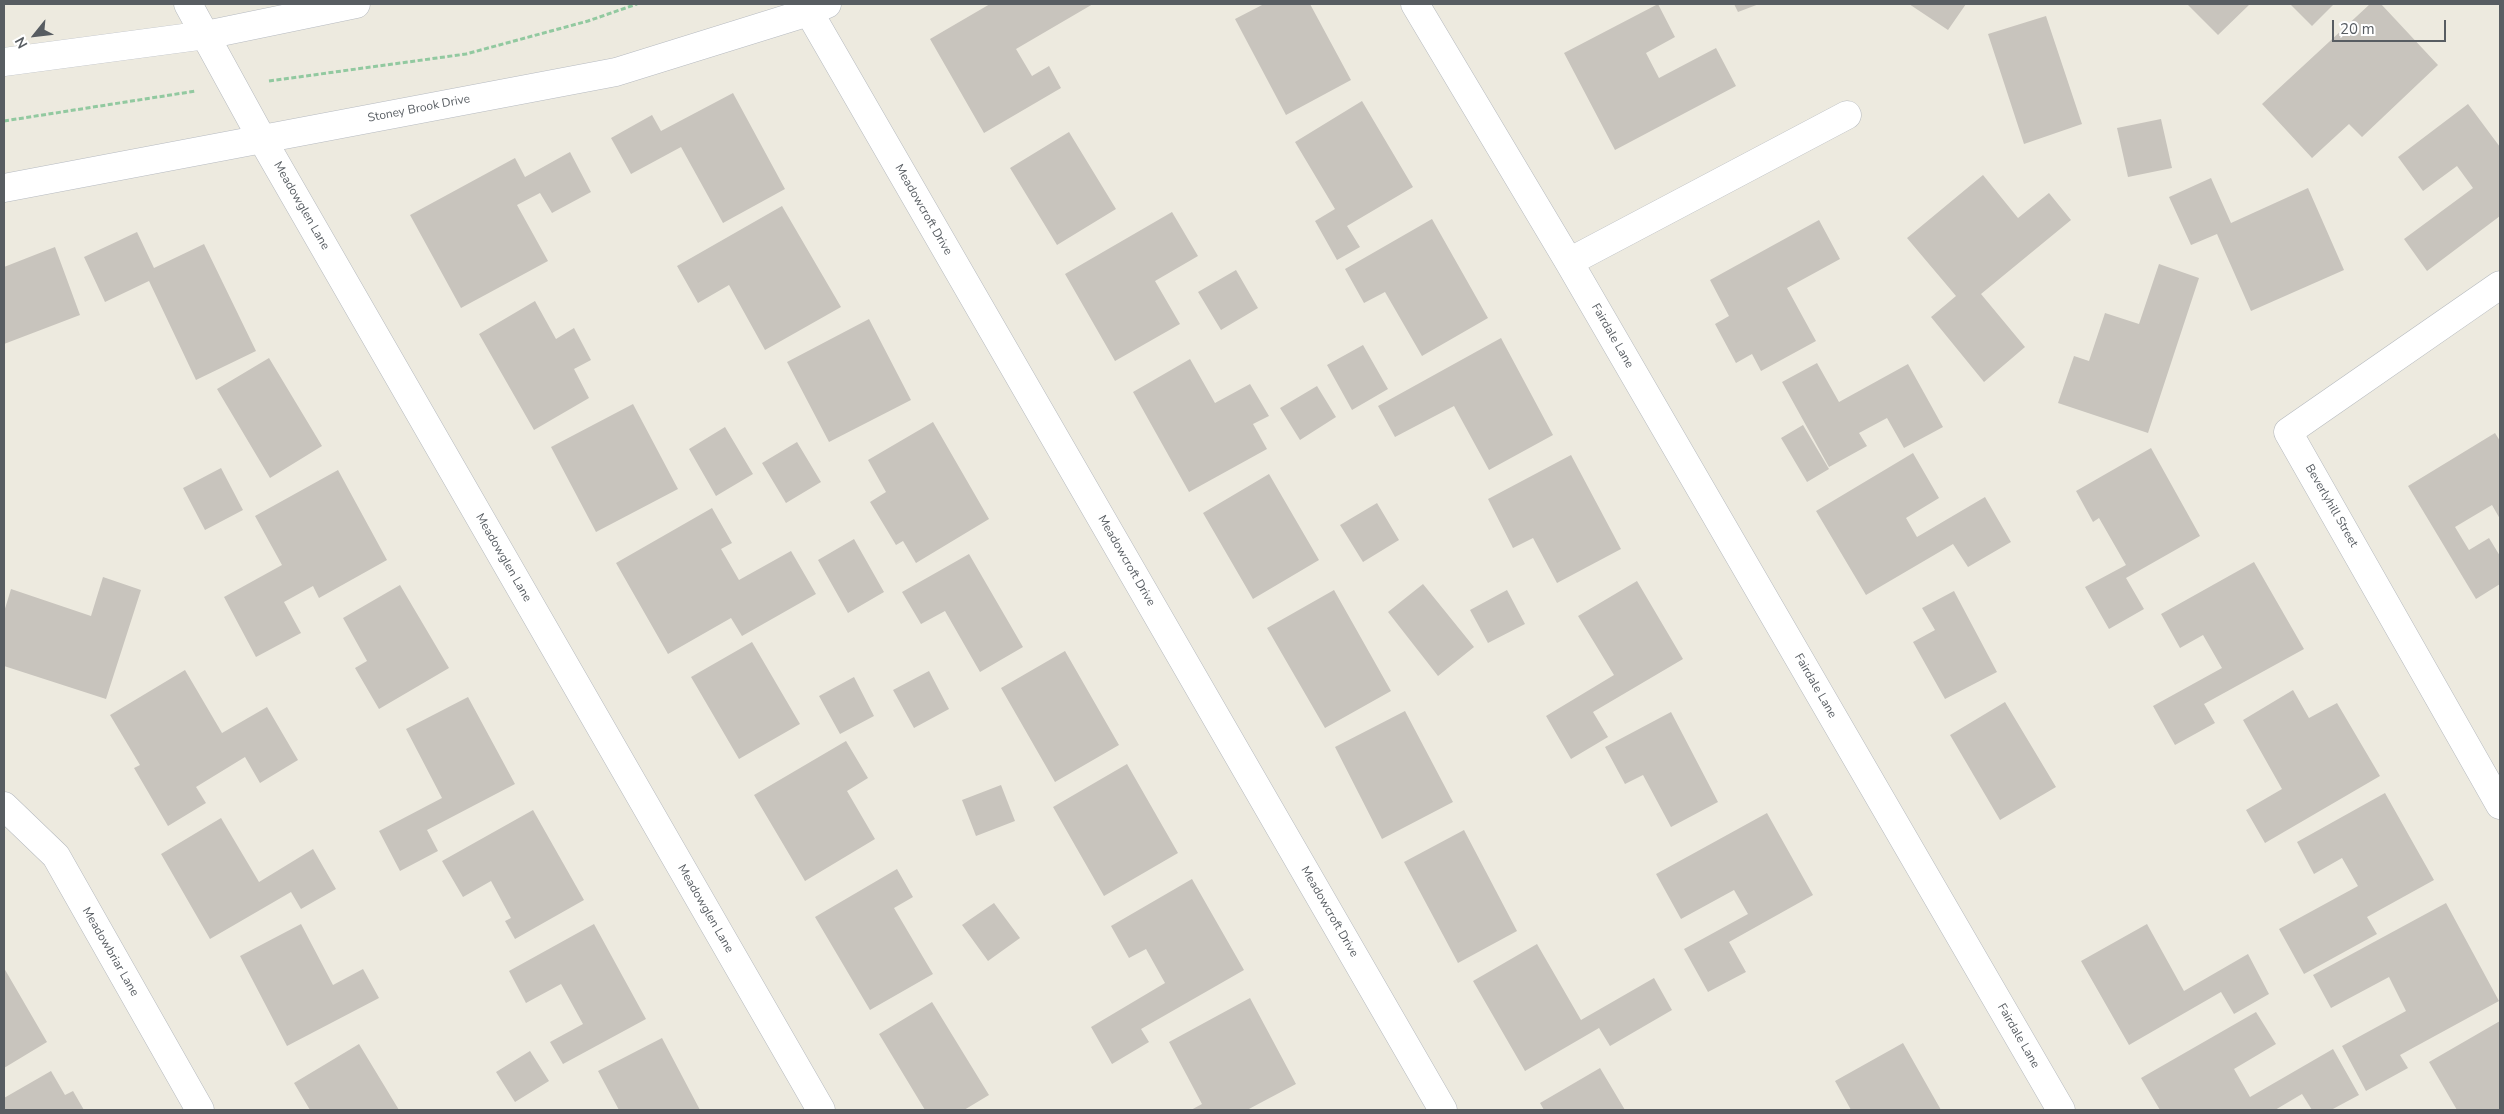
<!DOCTYPE html>
<html>
<head>
<meta charset="utf-8">
<style>
  body { margin:0 }
  #map { position:relative; width:2504px; height:1114px; overflow:hidden; background:#edeadf; font-family:"Nunito Sans",sans-serif }
  canvas { display:block }
  .frame { position:absolute; inset:0; border:5px solid #585d62; pointer-events:none }
  .north { position:absolute; left:10px; top:10px; width:50px; height:50px; -webkit-text-stroke:4px #fff; paint-order:stroke; rotate:241deg; font-size:14px; font-weight:700; line-height:20px; text-align:center; color:#585d62 }
  .north::after { content:''; display:block; margin:auto; width:18px; height:22px; background:#585d62; clip-path:polygon(50% 0,100% 100%,50% 72%,0 100%) }
  .scale { position:absolute; left:2332px; top:20px; width:114px; height:22px; box-sizing:border-box; border:2px solid #585d62; border-top:0; padding-left:6px; font-size:15px; line-height:18px; white-space:nowrap; color:#585d62; -webkit-text-stroke:4px #fff; paint-order:stroke }
</style>
</head>
<body>
<div id="map">
<canvas width="2504" height="1114"></canvas>
<div class="frame"></div>
<div class="north">N</div>
<div class="scale">20 m</div>
</div>
<script>
const ctx = document.querySelector('canvas').getContext('2d');
ctx.lineJoin = 'round';
function fillPath(path, color) { ctx.fillStyle = color; ctx.fill(path, 'evenodd'); }
const toPath = rows => new Path2D(rows.map(r => 'M' + r).join(''));
function stroke(path, color, width, dash) { ctx.strokeStyle = color; ctx.lineWidth = width; ctx.lineCap = dash ? 'butt' : 'round'; ctx.setLineDash(dash || []); ctx.stroke(path); }
function drawText(font, color, halo, rows, align = 'center') {
  ctx.font = font + ' "Nunito Sans",sans-serif'; ctx.lineWidth = 5; ctx.setLineDash([]); ctx.textBaseline = 'middle'; ctx.strokeStyle = halo; ctx.fillStyle = color; for (const [text, x, y, turn = 0] of rows) {
    ctx.save(); ctx.translate(x, y); ctx.rotate((+turn || 0) * Math.PI / 180); ctx.textAlign = isNaN(turn) ? turn : align; if (halo) ctx.strokeText(text, 0, 0); ctx.fillText(text, 0, 0); ctx.restore();
  }
}
fillPath(toPath([
  [990,4,1093,4,1016,49,1032,76,1049,66,1061,88,984,133,930,39],
  [1264,4,1310,4,1351,80,1286,115,1235,19],
  [1658,4,1675,37,1646,53,1659,78,1716,48,1736,86,1615,150,1564,53],
  [1734,4,1759,4,1738,12],
  [1909,4,1966,4,1948,30],
  [2187,4,2250,4,2218,35],
  [2290,4,2334,4,2312,26],
  [2370,4,2381,4,2438,65,2362,137,2349,124,2312,158,2262,104],
  [2046,16,2082,124,2024,144,1988,34],
  [733,93,785,189,723,223,681,147,631,174,611,138,652,115,661,131],
  [1362,101,1413,187,1347,226,1360,247,1337,260,1315,221,1335,209,1295,142],
  [2468,104,2500,147,2500,216,2427,271,2404,239,2473,188,2457,166,2423,191,2398,157],
  [2161,119,2172,168,2128,177,2117,128],
  [1069,132,1116,209,1057,245,1010,168],
  [570,152,591,192,552,213,540,193,517,205,548,261,461,308,410,215,515,158,525,177],
  [1983,175,2018,218,2049,193,2071,220,1981,294,2025,347,1984,382,1931,317,1956,296,1907,238],
  [2211,178,2231,223,2308,188,2344,270,2251,311,2217,234,2191,245,2169,197],
  [782,206,841,307,765,350,729,285,698,303,677,266],
  [1172,212,1198,256,1155,281,1180,324,1115,361,1065,274],
  [1432,219,1488,318,1422,356,1385,292,1364,303,1345,269],
  [1819,220,1840,259,1787,288,1816,341,1761,371,1752,354,1736,363,1715,324,1729,316,1710,280],
  [137,232,154,268,204,244,256,351,196,380,149,281,105,302,84,257],
  [55,247,80,315,4,344,4,267],
  [2159,264,2199,278,2148,433,2058,403,2074,356,2089,361,2105,313,2139,324],
  [1236,270,1258,308,1221,330,1198,292],
  [535,301,556,339,574,328,591,360,574,369,589,398,534,430,479,334],
  [869,319,911,400,829,442,787,362],
  [1501,338,1553,435,1489,470,1454,406,1395,437,1378,406],
  [1363,345,1388,389,1352,410,1327,365],
  [269,358,322,446,270,478,217,389],
  [1190,359,1215,403,1250,384,1269,416,1253,424,1267,449,1189,492,1133,392],
  [1817,363,1839,402,1908,364,1943,427,1904,448,1887,418,1859,433,1867,446,1829,467,1782,382],
  [1317,386,1336,417,1300,440,1280,408],
  [633,404,678,489,596,532,551,447],
  [933,422,989,519,916,563,903,541,896,545,870,502,886,492,868,460],
  [1803,425,1829,469,1807,482,1781,438],
  [725,427,753,474,716,496,689,449],
  [2495,433,2500,441,2500,519,2492,505,2455,527,2469,550,2489,538,2500,556,2500,584,2476,599,2408,486],
  [797,442,821,482,786,503,762,463],
  [2151,448,2200,536,2126,578,2144,609,2109,629,2085,587,2126,565,2099,518,2093,522,2076,491],
  [1913,453,1939,498,1906,518,1917,537,1985,497,2011,542,1968,567,1953,544,1866,595,1816,511],
  [1571,455,1621,549,1557,583,1533,538,1513,548,1488,499],
  [221,468,243,510,205,530,183,488],
  [338,470,387,560,319,598,313,586,284,602,301,633,256,657,224,597,282,565,255,516],
  [1269,474,1319,560,1253,599,1203,513],
  [1377,503,1399,540,1363,562,1340,525],
  [712,508,732,543,721,549,739,580,791,551,816,594,742,636,731,618,668,654,616,563],
  [854,539,884,592,848,613,818,560],
  [969,554,1023,647,980,672,945,611,921,624,902,592],
  [2254,562,2304,649,2204,704,2215,723,2175,745,2153,706,2222,668,2203,635,2180,648,2161,614],
  [103,577,141,590,106,699,4,666,4,612,11,589,91,616],
  [1637,581,1683,659,1593,712,1608,737,1571,759,1546,716,1614,675,1578,616],
  [1423,584,1474,647,1438,676,1388,612],
  [400,585,449,668,379,709,355,668,367,661,343,618],
  [1334,590,1391,691,1325,728,1267,628],
  [1507,590,1525,624,1488,643,1470,610],
  [1954,591,1997,672,1945,699,1913,642,1935,630,1922,608],
  [752,642,800,724,739,759,691,677],
  [1065,651,1119,745,1055,782,1001,688],
  [185,670,222,733,267,707,298,760,260,783,245,757,196,787,206,803,168,826,134,768,140,765,110,715],
  [929,671,949,709,914,728,893,690],
  [854,677,874,716,840,734,819,696],
  [2293,690,2309,718,2337,703,2380,776,2265,843,2246,810,2282,789,2243,720],
  [468,697,515,784,427,830,438,851,400,871,379,831,442,798,406,729],
  [2005,702,2056,787,2000,820,1950,735],
  [1405,711,1453,802,1382,839,1335,747],
  [1671,712,1718,802,1671,827,1643,775,1625,784,1605,747],
  [846,741,868,778,847,791,875,839,805,881,754,795],
  [1127,764,1178,853,1104,896,1053,807],
  [1001,785,1015,821,976,836,962,800],
  [2385,793,2434,880,2367,917,2377,934,2304,974,2279,929,2358,886,2342,858,2314,874,2297,842],
  [533,810,584,900,515,939,505,921,511,918,491,881,463,897,442,861],
  [1767,813,1813,895,1729,942,1746,972,1708,992,1684,949,1748,914,1734,890,1681,919,1656,874],
  [221,818,259,882,313,849,336,889,301,909,291,892,210,939,161,854],
  [1464,830,1517,931,1458,963,1404,862],
  [897,869,913,897,894,908,933,974,870,1010,815,917],
  [1192,879,1244,970,1141,1029,1149,1042,1112,1064,1091,1027,1165,983,1146,949,1129,958,1111,926],
  [994,903,1020,938,988,961,962,925],
  [2446,903,2499,1001,2400,1055,2408,1068,2366,1091,2342,1046,2406,1011,2389,977,2331,1008,2313,975],
  [301,924,333,985,363,969,379,998,287,1046,240,956],
  [594,924,646,1019,563,1064,550,1042,583,1024,561,984,526,1003,509,971],
  [2147,924,2184,991,2248,954,2269,994,2234,1014,2221,992,2129,1045,2081,961],
  [1537,944,1581,1020,1654,978,1672,1010,1610,1046,1599,1028,1525,1071,1473,981],
  [4,968,47,1042,4,1068],
  [1250,998,1296,1084,1247,1110,1191,1110,1202,1104,1169,1042],
  [932,1002,989,1095,964,1110,925,1110,879,1034],
  [2256,1012,2276,1044,2234,1069,2250,1097,2333,1049,2359,1095,2331,1110,2312,1110,2302,1094,2275,1110,2160,1110,2141,1078],
  [2500,1021,2500,1110,2457,1110,2429,1062],
  [662,1038,700,1110,619,1110,598,1071],
  [1903,1043,1941,1110,1851,1110,1835,1081],
  [359,1044,399,1110,310,1110,294,1083],
  [530,1051,549,1081,515,1102,496,1072],
  [1600,1068,1625,1110,1544,1110,1540,1103],
  [51,1071,65,1095,73,1091,84,1110,4,1110,4,1098]
]), '#c8c4bd');
const street = toPath([
  [188,4,262,139,821,1110],
  [1415,4,1569,262,2061,1110],
  [809,12,1443,1110],
  [1569,262,1847,115],
  [2500,285,2288,432,2500,805],
  [4,806,56,856,200,1110]
]);
const secondary = toPath([
  [4,62,206,35,356,4],
  [4,188,616,72,809,12,827,4]
]);
stroke(street, '#b5b9be', 29);
stroke(secondary, '#b6bac0', 29);
stroke(toPath([
  [269,81,466,54,588,21,637,4],
  [4,121,196,91]
]), '#92c9a0', 3, [5, 2.5]);
stroke(street, '#fff', 28);
stroke(secondary, '#fff', 28);
drawText('12px', '#585d62', '#fff', [
  ["Stoney Brook Drive",419,109,-11],
  ["Meadowglen Lane",301,206,60],
  ["Meadowcroft Drive",923,210,60],
  ["Fairdale Lane",1612,336,60],
  ["Beverlyhill Street",2331,506,60],
  ["Meadowglen Lane",503,558,60],
  ["Meadowcroft Drive",1126,561,60],
  ["Fairdale Lane",1815,686,60],
  ["Meadowglen Lane",705,909,60],
  ["Meadowcroft Drive",1329,912,60],
  ["Meadowbriar Lane",110,952,60],
  ["Fairdale Lane",2018,1036,60]
]);
</script>
</body>
</html>
